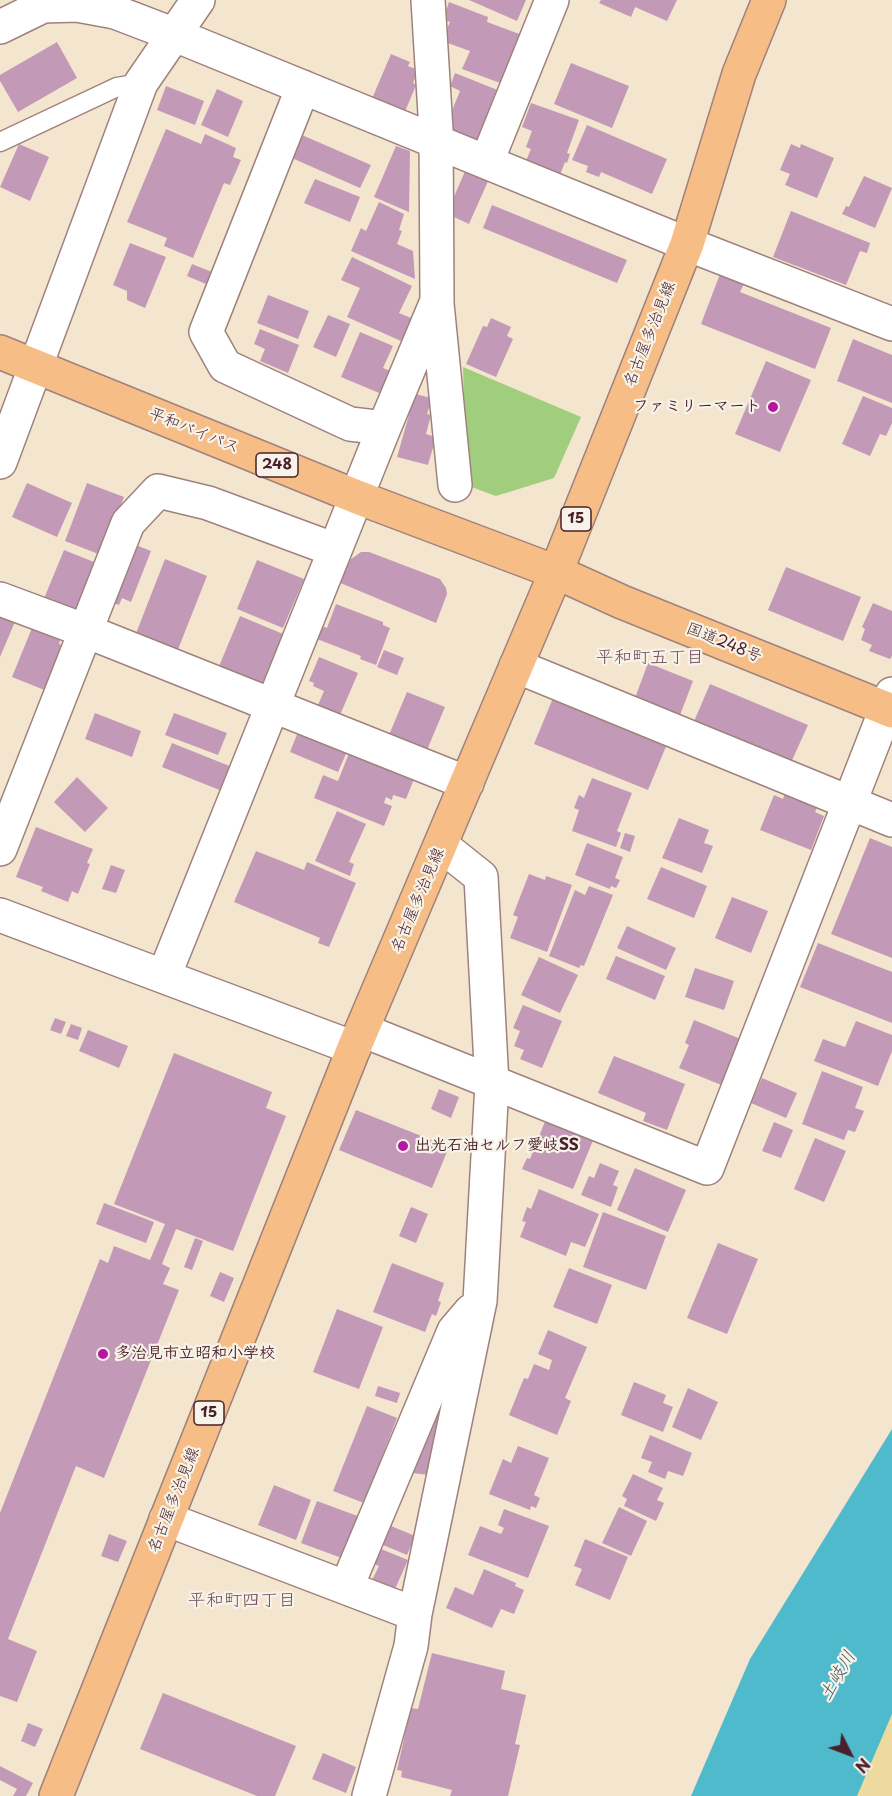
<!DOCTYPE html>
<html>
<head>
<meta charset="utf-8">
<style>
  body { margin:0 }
  #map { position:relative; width:892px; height:1796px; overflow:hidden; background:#f4e5cf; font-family:"Playpen Sans",sans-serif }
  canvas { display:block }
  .north { position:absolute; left:820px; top:1724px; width:60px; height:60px; -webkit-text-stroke:4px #f7f3e8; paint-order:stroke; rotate:132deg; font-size:16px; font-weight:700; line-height:24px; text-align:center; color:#4a1f2b }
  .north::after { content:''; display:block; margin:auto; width:21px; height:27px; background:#4a1f2b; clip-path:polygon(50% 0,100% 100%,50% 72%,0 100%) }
</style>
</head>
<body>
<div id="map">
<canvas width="892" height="1796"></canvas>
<div class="north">N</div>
</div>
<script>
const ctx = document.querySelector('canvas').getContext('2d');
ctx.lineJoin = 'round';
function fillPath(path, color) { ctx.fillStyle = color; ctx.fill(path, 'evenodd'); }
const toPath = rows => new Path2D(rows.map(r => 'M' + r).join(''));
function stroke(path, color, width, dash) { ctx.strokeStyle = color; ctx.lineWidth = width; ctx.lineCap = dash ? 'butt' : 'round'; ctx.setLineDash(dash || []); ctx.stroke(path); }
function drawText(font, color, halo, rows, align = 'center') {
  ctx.font = font + ' "Playpen Sans","Klee One",sans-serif'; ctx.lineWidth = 4.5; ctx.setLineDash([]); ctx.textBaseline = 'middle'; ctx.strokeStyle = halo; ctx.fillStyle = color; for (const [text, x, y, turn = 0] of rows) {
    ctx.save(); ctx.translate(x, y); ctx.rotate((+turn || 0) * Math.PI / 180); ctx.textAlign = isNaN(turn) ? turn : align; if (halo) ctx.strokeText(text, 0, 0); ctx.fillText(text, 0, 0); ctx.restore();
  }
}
fillPath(toPath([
  [463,367,581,417,554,478,496,496,466,485]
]), '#a0ce7c');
fillPath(toPath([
  [892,1714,892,1796,857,1796,862,1782]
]), '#eeda9e');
fillPath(toPath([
  [892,1429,892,1714,857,1796,691,1796,750,1659]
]), '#50bacd');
fillPath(toPath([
  [469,0,526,0,517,21],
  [601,0,677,0,667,21,635,7,631,17,599,3],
  [449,2,488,17,487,22,522,35,503,84,462,69,470,51,442,41,450,22,443,20],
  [57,42,77,78,18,112,0,81,0,75],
  [391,54,410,62,408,66,418,70,413,83,416,85,404,114,371,101],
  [571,63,629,86,612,128,554,104],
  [455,73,500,91,479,142,449,131,451,113,460,91,450,86],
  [166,86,204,101,195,125,157,110],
  [217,89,243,101,228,137,201,125],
  [531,103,579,120,567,153,570,154,567,163,565,162,560,175,525,163,531,149,526,147,532,131,522,127],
  [587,125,667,159,652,194,601,172,599,177,586,172,588,166,572,160],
  [166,129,201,144,205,134,236,148,233,157,241,160,230,185,224,183,193,258,164,246,167,238,127,222],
  [295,132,371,165,360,188,285,155],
  [19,144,49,157,30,201,0,187],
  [791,144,800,148,801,144,834,158,817,198,785,185,790,174,780,170],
  [396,146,410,151,409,212,374,197],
  [466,169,489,179,469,224,454,217,453,199],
  [864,176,892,188,875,228,842,214,846,206,849,207],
  [315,179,360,197,350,222,304,203],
  [379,202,404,214,399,230,402,231,397,244,413,251,415,279,351,251,361,228,366,231],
  [492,205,627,260,617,283,483,228],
  [791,211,870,243,867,253,860,251,846,285,773,257],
  [130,243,166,257,145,308,127,300,127,291,113,285],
  [352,257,412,286,399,313,411,318,401,341,347,317,360,288,341,280],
  [192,264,212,272,206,284,187,276],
  [720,274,744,284,740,292,831,328,815,369,701,324],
  [268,295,309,311,298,339,257,323],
  [328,315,350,324,336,357,313,347],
  [491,318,511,327,507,336,513,339,496,377,466,364,483,326,487,327],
  [260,329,299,345,288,373,260,361,265,349,254,344],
  [360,332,393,346,383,368,393,372,384,395,341,377],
  [853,339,892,355,892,403,837,381],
  [766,361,811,380,780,452,735,434],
  [415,394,432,398,427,414,431,415,426,434,436,437,428,465,397,457],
  [863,396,892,408,892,423,886,436,880,434,870,456,842,444],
  [27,483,72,503,57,537,12,517],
  [87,483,124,497,101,555,65,541],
  [131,543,151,551,131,602,122,598,119,605,108,601],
  [64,550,99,564,78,615,43,601],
  [361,552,369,552,440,579,446,588,447,594,436,623,338,582,347,562],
  [165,559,207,576,177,652,135,636],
  [257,560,304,579,283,628,237,609],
  [786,567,861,597,843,641,768,610],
  [873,603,892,611,892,656,890,659,869,651,872,645,861,640,865,629,862,627],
  [336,604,383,622,383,625,390,628,376,665,360,659,361,656,317,639,322,626,327,628],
  [0,610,17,617,0,657],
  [240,616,283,634,260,689,217,671],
  [32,628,60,640,59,644,65,647,47,691,12,677],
  [384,650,404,658,397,675,377,667],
  [319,657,358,673,340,715,318,705,324,691,313,686,314,683,309,681],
  [648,663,693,681,680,715,635,698],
  [710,684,808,725,789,767,692,726],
  [407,692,445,707,427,750,389,735],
  [553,698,667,744,648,790,534,744],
  [95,713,141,731,132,757,85,739],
  [174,713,227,733,218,755,165,735],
  [300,727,349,747,338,772,290,752],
  [172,743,232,767,222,791,162,767],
  [351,748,416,774,406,799,393,795,392,800,386,797,384,803,392,806,384,826,314,798,323,775,338,781],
  [77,777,108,808,85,832,54,802],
  [592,778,632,793,617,831,621,833,616,847,572,831,579,810,574,808,579,795,584,798],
  [785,793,818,806,815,812,824,816,811,850,760,830,774,795,783,799],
  [337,811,366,824,349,862,354,864,350,876,315,861],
  [679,818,709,830,704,843,713,846,702,873,662,858],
  [36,827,93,849,87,863,90,864,78,894,72,891,68,902,41,891,43,887,16,877],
  [625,833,635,836,630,852,620,848],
  [870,838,892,847,892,958,831,934],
  [587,843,623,857,615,878,620,880,616,888,611,886,610,889,575,875],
  [256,851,304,870,307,862,356,883,329,947,318,943,320,938,234,902],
  [111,865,125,870,116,893,102,889],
  [661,867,707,886,694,918,647,899],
  [529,874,545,880,546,876,572,885,547,952,510,938,518,917,513,915],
  [589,886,613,895,584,966,581,965,579,968,549,956,575,890,585,895],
  [732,897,768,911,751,953,715,938],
  [627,926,676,948,666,970,617,948],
  [818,943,892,972,892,1023,800,987],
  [616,956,665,976,655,1000,606,979],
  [539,957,578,975,560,1013,521,995],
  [695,968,734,981,724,1010,685,997],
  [523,1005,562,1021,542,1068,520,1059,524,1050,514,1046,520,1031,513,1028],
  [55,1018,66,1022,61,1034,50,1030],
  [694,1020,743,1040,724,1086,679,1068,689,1045,685,1043],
  [856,1021,892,1035,892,1051,878,1086,814,1061,823,1039,845,1047],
  [71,1024,82,1028,78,1040,66,1036],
  [88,1030,128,1046,119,1068,79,1051],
  [174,1053,272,1092,266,1108,286,1116,233,1251,176,1229,162,1264,170,1268,163,1284,179,1290,104,1478,76,1466,8,1639,37,1651,17,1702,0,1696,0,1513,100,1259,108,1263,114,1246,150,1260,165,1224,114,1204],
  [614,1056,685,1084,667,1130,643,1121,646,1113,598,1093],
  [822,1071,863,1087,855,1108,864,1111,855,1132,848,1130,844,1140,802,1124],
  [762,1078,797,1093,786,1118,751,1103],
  [439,1089,459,1097,451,1118,431,1109],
  [356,1110,449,1147,432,1188,339,1150],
  [546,1119,594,1138,573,1189,522,1169,527,1158,530,1159],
  [774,1122,793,1130,781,1158,762,1151],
  [815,1138,846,1151,824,1202,794,1189],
  [600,1163,619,1171,613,1185,618,1187,611,1207,581,1195,589,1176,594,1178],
  [635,1168,686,1190,668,1232,617,1210],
  [539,1189,599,1214,585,1247,571,1242,566,1256,520,1237,526,1222,522,1221,527,1207,531,1209],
  [104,1203,154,1222,146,1243,96,1224],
  [411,1207,428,1214,416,1243,399,1236],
  [603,1212,666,1236,646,1290,583,1267],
  [195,1238,203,1241,192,1270,184,1267],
  [718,1243,758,1259,727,1334,687,1318],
  [392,1263,444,1283,438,1301,441,1302,436,1316,432,1314,425,1332,373,1312],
  [569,1268,612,1285,597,1324,553,1307],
  [220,1272,234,1278,224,1302,210,1296],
  [337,1309,383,1327,359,1389,313,1372],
  [548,1330,587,1347,565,1398,571,1401,557,1435,509,1415,524,1378,528,1379,534,1364,549,1370,552,1360,538,1354],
  [634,1382,666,1395,663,1403,673,1407,663,1432,621,1415],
  [378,1386,400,1393,397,1403,375,1396],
  [688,1388,718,1402,701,1440,672,1427],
  [367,1406,397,1418,364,1503,333,1491],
  [430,1409,444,1412,429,1475,404,1472],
  [650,1435,692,1453,683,1476,668,1471,665,1479,648,1472,652,1462,641,1458],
  [518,1446,549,1458,534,1495,540,1498,536,1508,531,1506,530,1510,489,1494,503,1459,511,1463],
  [633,1474,663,1488,657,1500,664,1503,656,1521,624,1506,627,1499,622,1496],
  [274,1485,311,1500,296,1540,258,1525],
  [317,1501,363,1518,347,1560,301,1543],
  [619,1507,647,1521,631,1556,602,1543],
  [504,1509,549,1526,528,1578,468,1555,480,1526,501,1534,504,1528,498,1525],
  [384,1523,415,1536,407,1555,376,1542],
  [109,1534,127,1541,118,1562,101,1556],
  [585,1539,628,1557,610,1600,575,1585,582,1569,574,1566],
  [376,1547,408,1560,395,1589,372,1580,379,1566,369,1562],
  [484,1569,516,1583,515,1586,524,1590,514,1614,501,1609,492,1628,446,1608,455,1587,473,1595],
  [432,1653,505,1671,501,1689,526,1695,515,1744,520,1745,508,1796,450,1796,452,1790,401,1777,402,1771,397,1770,411,1708,418,1709],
  [163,1693,296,1746,275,1796,257,1796,140,1749],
  [28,1723,43,1729,35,1747,21,1741],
  [323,1753,356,1767,346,1793,312,1779],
  [0,1766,33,1783,26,1796,13,1796,17,1789,0,1780]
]), '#c29ab7');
const lane = toPath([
  [0,142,117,87,141,83]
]);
const street = toPath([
  [0,27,43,6,77,5,115,12,175,35,687,244,892,324],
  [303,87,206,332,225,366,350,424,384,428],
  [487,161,552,0],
  [437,304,455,485],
  [0,462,141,83,198,0],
  [0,599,86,631,467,783],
  [516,666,892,820],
  [0,849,128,523,158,491,208,503,335,550],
  [0,915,354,1048],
  [164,976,384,428,437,301,436,130,428,0],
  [362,1030,707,1168,892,694],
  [166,1519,415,1614],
  [347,1586,454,1331,471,1311],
  [369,1796,411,1646,415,1614,480,1301,492,1084,481,877,441,845]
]);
const primary = toPath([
  [56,1796,354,1048,556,572,687,244,739,74,769,0]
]);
const highway = toPath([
  [0,352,357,497,556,572,622,602,892,711]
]);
stroke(lane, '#9f827d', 21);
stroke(street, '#9f827d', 36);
stroke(primary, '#9f827d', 36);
stroke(highway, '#9f827d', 36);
stroke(lane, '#fff', 18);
stroke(street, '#fff', 33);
stroke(primary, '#f6be86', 33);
stroke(highway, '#f6be86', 33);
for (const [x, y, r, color] of [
  [773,407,6,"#b5179e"],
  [403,1146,6,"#b5179e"],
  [103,1354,6,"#b5179e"]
]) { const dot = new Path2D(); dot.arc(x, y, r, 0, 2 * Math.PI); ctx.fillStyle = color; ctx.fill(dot); stroke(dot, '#f7f3e8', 2); }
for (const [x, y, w] of [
  [277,465,42],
  [576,519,30],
  [209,1413,30]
]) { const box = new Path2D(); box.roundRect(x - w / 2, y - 12, w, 24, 4.5); ctx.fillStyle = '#f7f3e8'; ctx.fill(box); stroke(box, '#4a1f2b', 1.5); }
drawText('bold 15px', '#4a1f2b', null, [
  ["248",277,465],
  ["15",576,519],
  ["15",209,1413]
]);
drawText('16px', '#4a1f2b', '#f7f3e8', [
  ["名古屋多治見線",650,334,-68],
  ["平和バイパス",194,431,22],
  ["国道248号",724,643,22],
  ["名古屋多治見線",418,900,-67],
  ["名古屋多治見線",174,1500,-68]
]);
drawText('bold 16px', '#4a1f2b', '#f7f3e8', [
  ["ファミリーマート",761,407,"right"],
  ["出光石油セルフ愛岐SS",415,1146],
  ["多治見市立昭和小学校",115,1354]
], 'left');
drawText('18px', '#744a5c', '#f7f3e8', [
  ["平和町五丁目",650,658],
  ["平和町四丁目",242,1601]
]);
drawText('italic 18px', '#4c5564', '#f7f3e8', [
  ["土岐川",838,1676,-60]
]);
</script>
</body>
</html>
